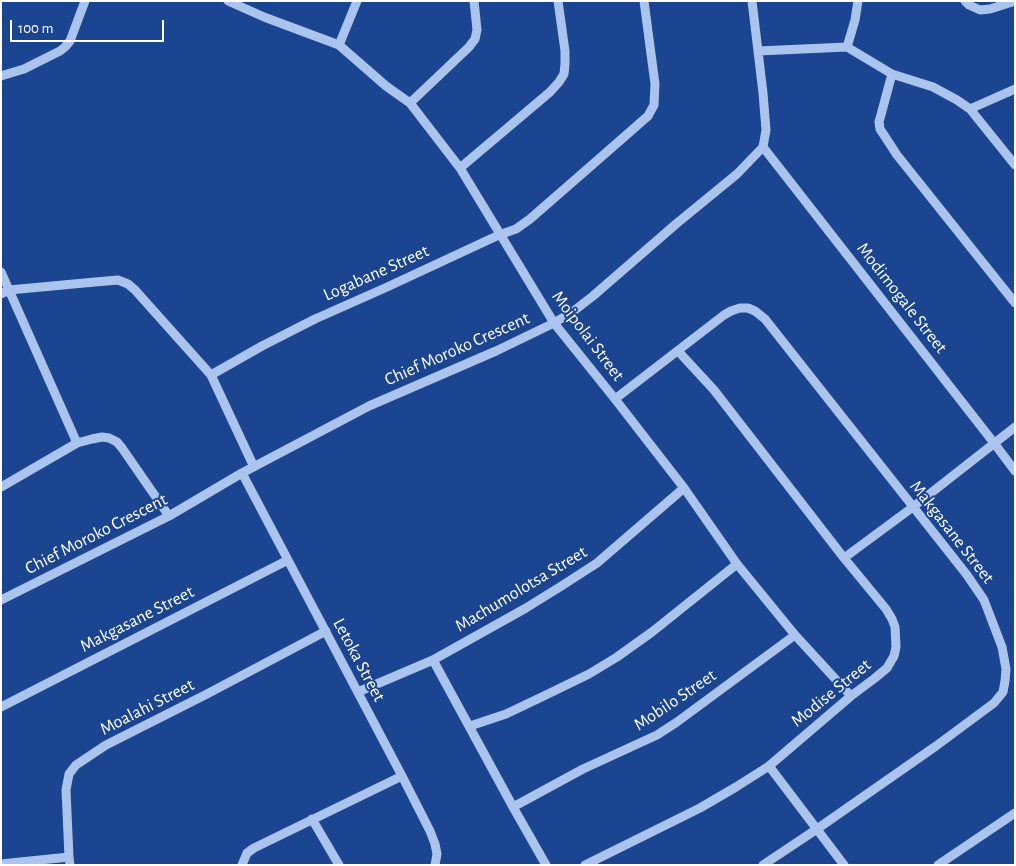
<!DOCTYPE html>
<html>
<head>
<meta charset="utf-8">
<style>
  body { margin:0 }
  #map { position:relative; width:1016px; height:866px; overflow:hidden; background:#1b4590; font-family:"Alegreya Sans",sans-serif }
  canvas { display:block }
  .frame { position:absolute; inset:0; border:2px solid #fff; pointer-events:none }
  .scale { position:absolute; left:10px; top:20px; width:154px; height:22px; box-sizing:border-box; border:2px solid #fff; border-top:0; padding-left:6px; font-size:15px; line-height:18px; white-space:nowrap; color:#fff; -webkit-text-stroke:4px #1b4590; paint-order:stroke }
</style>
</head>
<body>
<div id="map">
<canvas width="1016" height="866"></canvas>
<div class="frame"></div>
<div class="scale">100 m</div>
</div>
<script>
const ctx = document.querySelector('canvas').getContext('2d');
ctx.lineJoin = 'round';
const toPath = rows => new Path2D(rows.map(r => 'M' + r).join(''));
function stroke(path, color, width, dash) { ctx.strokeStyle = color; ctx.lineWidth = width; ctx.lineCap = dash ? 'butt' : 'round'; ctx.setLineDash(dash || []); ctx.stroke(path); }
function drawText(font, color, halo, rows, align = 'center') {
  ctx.font = font + ' "Alegreya Sans",sans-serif'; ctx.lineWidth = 4; ctx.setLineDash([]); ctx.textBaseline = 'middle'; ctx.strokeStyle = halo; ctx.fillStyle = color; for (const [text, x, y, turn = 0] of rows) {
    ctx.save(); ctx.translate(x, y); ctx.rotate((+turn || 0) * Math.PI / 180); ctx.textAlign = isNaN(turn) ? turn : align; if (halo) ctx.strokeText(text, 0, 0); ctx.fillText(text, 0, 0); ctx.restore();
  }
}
stroke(toPath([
  [228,1,264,17,339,45,386,86,410,103,460,168,554,323,615,399,684,488,737,564,795,635,851,696],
  [965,1,969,5,980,10,990,9,1015,1],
  [339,45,357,1],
  [847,47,855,20,858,1],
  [758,51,847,47,892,74,933,87,957,100,970,109,1015,165],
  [892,74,879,122,880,129,897,155,1015,303],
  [1,76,24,69,60,51,65,47,70,41,85,1],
  [410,103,469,47,475,39,477,30,474,1],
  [970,109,1015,89],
  [763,147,994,443,1015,471],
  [460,168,550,92,559,82,564,74,565,64,565,51,558,1],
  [1,272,77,443],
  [1,294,9,290,95,282,118,280,128,284,135,290,211,375,254,467],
  [211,375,262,346,315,319,385,288,499,235,516,229,530,219,592,165,648,116,654,105,655,84,644,1],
  [615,399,724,315,731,311,740,308,748,308,755,311,765,319,967,575,984,600,1002,647,1006,669,1005,681,1003,692,994,703,936,746,817,829,763,865],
  [242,473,402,776,430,831,435,844,437,854,435,865],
  [1,487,77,443,92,439,102,437,109,438,117,442,122,448,169,516],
  [844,558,913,507,1015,427],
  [1,600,169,516,242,473,369,406,496,351,554,323,575,310,593,296,676,224,737,174,763,147,766,130,763,93,752,1],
  [433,660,513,807,546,865],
  [358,692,433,660,526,608,563,585,597,563,684,488],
  [1,707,288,560],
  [470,726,506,714,550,693,589,674,617,657,652,632,737,564],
  [769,766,844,865],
  [513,807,583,769,657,735,677,722,795,635],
  [312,819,339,865],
  [1,864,69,857],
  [70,865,69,857,66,790,69,774,76,765,106,745,207,694,326,631],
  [242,865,247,853,254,848,402,776],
  [585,865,700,808,736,787,769,766,851,696,875,678,887,668,894,656,896,647,895,627,892,619,886,609,844,558,714,390,678,351],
  [938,865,1015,813]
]), '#aac4ee', 9);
drawText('18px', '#fff', '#1b4590', [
  ["Logabane Street",376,273,-24],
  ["Modimogale Street",902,298,52],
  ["Moipolai Street",588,336,53],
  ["Chief Moroko Crescent",457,349,-24],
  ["Makgasane Street",952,532,52],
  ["Chief Moroko Crescent",96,534,-27],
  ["Machumolotsa Street",521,589,-31],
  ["Makgasane Street",137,619,-27],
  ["Letoka Street",359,660,62],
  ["Modise Street",831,693,-39],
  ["Mobilo Street",675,700,-34],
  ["Moalahi Street",147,707,-27]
]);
</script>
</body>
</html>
